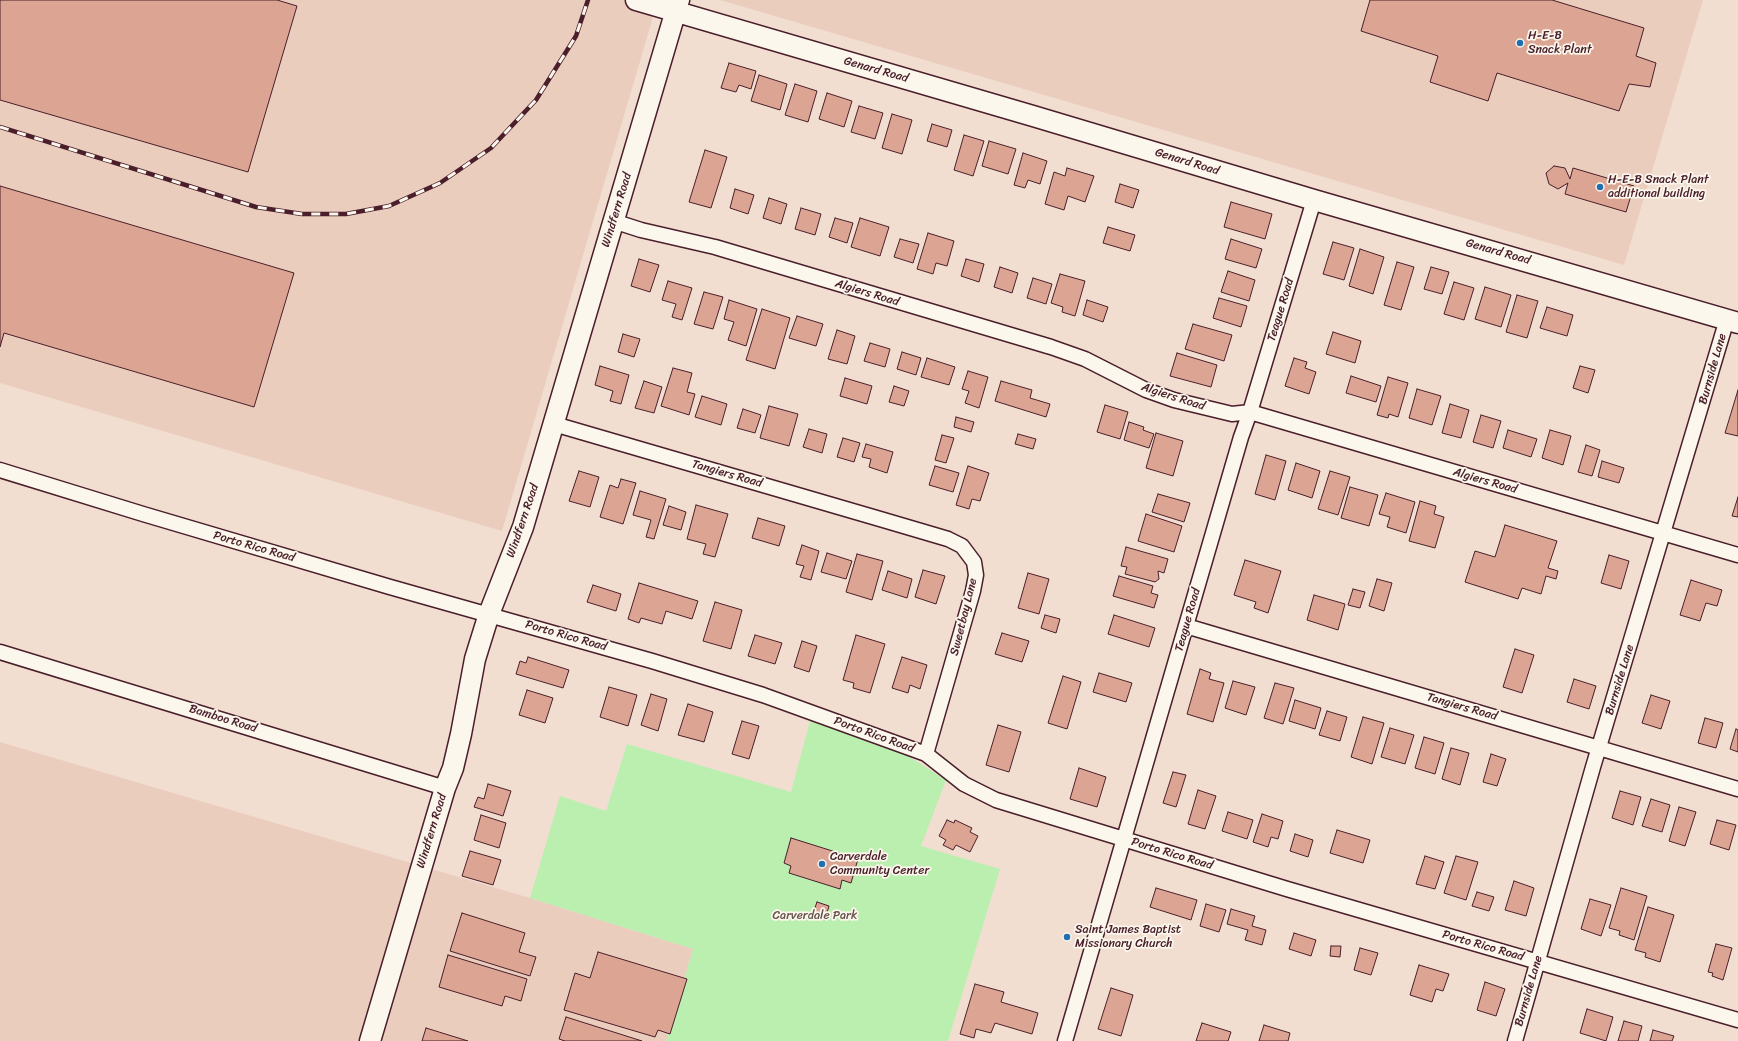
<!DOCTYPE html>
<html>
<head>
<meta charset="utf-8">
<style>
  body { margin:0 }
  canvas { display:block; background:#f2ded1 }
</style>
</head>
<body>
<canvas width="1738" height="1041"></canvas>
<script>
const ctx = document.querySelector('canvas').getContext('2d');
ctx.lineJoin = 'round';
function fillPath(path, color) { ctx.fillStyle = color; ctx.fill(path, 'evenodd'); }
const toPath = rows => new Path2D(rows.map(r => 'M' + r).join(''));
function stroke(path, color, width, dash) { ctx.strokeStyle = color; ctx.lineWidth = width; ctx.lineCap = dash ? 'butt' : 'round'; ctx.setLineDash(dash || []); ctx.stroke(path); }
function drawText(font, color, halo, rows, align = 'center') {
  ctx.font = font + ' Sriracha,sans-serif'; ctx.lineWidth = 3.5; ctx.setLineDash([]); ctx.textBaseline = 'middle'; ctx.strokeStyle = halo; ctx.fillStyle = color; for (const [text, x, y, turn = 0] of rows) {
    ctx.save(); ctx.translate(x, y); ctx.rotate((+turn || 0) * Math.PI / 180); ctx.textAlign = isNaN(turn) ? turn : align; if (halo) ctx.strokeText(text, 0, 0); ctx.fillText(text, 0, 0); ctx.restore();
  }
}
fillPath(toPath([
  [0,0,658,0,502,531,0,383],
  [720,0,1703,0,1624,265],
  [0,742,530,898,693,949,666,1041,0,1041]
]), '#ebcdbe');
fillPath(toPath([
  [812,718,905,754,946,780,921,846,1000,869,948,1041,666,1041,693,949,530,898,560,796,606,811,627,744,791,792,810,721]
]), '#baefb0');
const building = toPath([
  [0,0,277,0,297,6,248,172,0,100,0,0],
  [1370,0,1552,0,1644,28,1636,56,1656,63,1650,87,1629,84,1619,111,1497,73,1488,101,1430,82,1438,56,1361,31,1370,0],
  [729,63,756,71,751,89,739,85,736,92,721,88,729,63],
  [759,75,787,84,780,110,751,101,759,75],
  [795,84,817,91,808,122,785,115,795,84],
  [827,93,852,101,844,127,819,119,827,93],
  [859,106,883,113,875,139,851,132,859,106],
  [892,114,912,120,902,154,882,148,892,114],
  [932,124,952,130,947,147,927,141,932,124],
  [964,135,984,141,973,176,954,170,964,135],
  [989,141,1016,149,1008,174,982,166,989,141],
  [705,150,727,157,711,208,689,202,705,150],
  [1023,153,1047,161,1040,184,1028,180,1025,188,1014,185,1023,153],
  [1554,166,1565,168,1570,179,1573,168,1634,186,1626,212,1565,194,1568,183,1558,189,1549,184,1546,173,1554,166],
  [1067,168,1094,176,1085,202,1068,196,1064,210,1045,204,1054,172,1065,176,1067,168],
  [1120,184,1139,190,1133,208,1115,202,1120,184],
  [0,186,294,273,254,407,4,333,0,347,0,186],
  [735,189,754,195,748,214,730,208,735,189],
  [769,198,787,204,781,224,763,218,769,198],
  [1231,202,1272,214,1265,239,1224,227,1231,202],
  [801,208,821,214,815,235,795,229,801,208],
  [835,218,853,223,847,243,829,237,835,218],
  [860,218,889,227,880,256,851,247,860,218],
  [1108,227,1135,235,1130,251,1103,243,1108,227],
  [928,233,954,241,947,266,936,263,933,274,917,269,928,233],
  [900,239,919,244,913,263,894,257,900,239],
  [1231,239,1262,249,1256,268,1225,259,1231,239],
  [1333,242,1354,248,1344,280,1323,274,1333,242],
  [1360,249,1384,257,1373,294,1349,286,1360,249],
  [639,259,659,265,650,292,631,286,639,259],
  [966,259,984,264,979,282,961,276,966,259],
  [1397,262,1414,267,1401,310,1384,305,1397,262],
  [1000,267,1018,273,1012,293,994,287,1000,267],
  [1431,267,1449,272,1442,294,1424,289,1431,267],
  [1228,271,1255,280,1249,301,1221,292,1228,271],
  [1060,274,1085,281,1075,316,1062,312,1063,307,1051,303,1060,274],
  [1033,278,1052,284,1046,304,1027,298,1033,278],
  [668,281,692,288,682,320,672,317,676,304,662,300,668,281],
  [1454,282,1474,288,1464,320,1444,314,1454,282],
  [1485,287,1511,295,1501,327,1475,319,1485,287],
  [704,292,723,297,713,329,694,324,704,292],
  [1517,295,1538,301,1527,338,1506,332,1517,295],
  [1219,298,1247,306,1241,327,1213,318,1219,298],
  [729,300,757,309,746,346,728,340,734,322,724,319,729,300],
  [1087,300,1108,307,1103,322,1083,315,1087,300],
  [1547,307,1573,315,1567,336,1540,328,1547,307],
  [762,309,790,318,775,369,746,360,762,309],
  [797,316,823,324,816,346,789,338,797,316],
  [1193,324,1232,335,1224,361,1185,349,1193,324],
  [837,330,855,336,847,364,828,359,837,330],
  [1333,332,1361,341,1355,363,1326,354,1333,332],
  [623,334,640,339,634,357,618,352,623,334],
  [870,343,890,349,885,367,864,361,870,343],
  [902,352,921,358,916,375,897,369,902,352],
  [1177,353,1217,365,1211,387,1170,376,1177,353],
  [927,358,955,367,949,385,921,377,927,358],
  [1294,358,1307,362,1305,368,1316,372,1309,394,1285,386,1294,358],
  [600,366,629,375,621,404,610,401,613,391,595,385,600,366],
  [1580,366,1595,370,1588,393,1573,388,1580,366],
  [673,368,692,373,687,392,695,394,689,415,661,406,673,368],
  [968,371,988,377,979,408,965,403,969,391,962,389,968,371],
  [1351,376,1381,386,1376,402,1346,393,1351,376],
  [1388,377,1408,383,1398,417,1389,414,1388,418,1377,415,1388,377],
  [845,378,872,386,867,404,840,396,845,378],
  [644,381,662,387,654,413,635,408,644,381],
  [1001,381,1032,390,1030,398,1050,404,1046,417,995,401,1001,381],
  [894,386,909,391,904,406,889,402,894,386],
  [1417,389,1441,396,1432,425,1409,418,1417,389],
  [1738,390,1738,436,1725,433,1738,390],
  [702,396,727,404,721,425,695,417,702,396],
  [1450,404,1469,410,1461,438,1442,433,1450,404],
  [1105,405,1128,412,1120,439,1097,432,1105,405],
  [769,406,798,414,789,446,760,438,769,406],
  [743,409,761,415,755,433,737,428,743,409],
  [1481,415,1501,421,1493,448,1473,442,1481,415],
  [956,417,974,422,971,432,954,427,956,417],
  [1129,422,1144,427,1143,430,1154,434,1149,448,1124,440,1129,422],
  [809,429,827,434,822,453,803,447,809,429],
  [1508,430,1537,439,1531,457,1503,448,1508,430],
  [1550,430,1571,436,1563,465,1542,458,1550,430],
  [1156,433,1183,441,1173,476,1146,468,1156,433],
  [1018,434,1036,439,1033,449,1015,444,1018,434],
  [942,435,954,438,946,463,935,460,942,435],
  [843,438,860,443,854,462,837,457,843,438],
  [866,444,893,452,887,473,869,467,871,459,862,457,866,444],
  [1586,445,1600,450,1592,476,1578,472,1586,445],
  [1266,455,1286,461,1275,500,1255,494,1266,455],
  [1602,461,1624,468,1619,483,1598,477,1602,461],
  [1296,463,1320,471,1312,498,1288,490,1296,463],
  [935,466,959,473,953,492,929,485,935,466],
  [968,466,989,473,980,501,972,499,969,509,956,505,968,466],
  [579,471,599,477,590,507,569,501,579,471],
  [1330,471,1350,477,1338,515,1318,509,1330,471],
  [621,479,636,483,623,524,600,517,610,485,618,488,621,479],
  [1350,487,1378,495,1369,526,1341,518,1350,487],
  [640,491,666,499,654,539,646,537,651,520,633,515,640,491],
  [1386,493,1415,502,1406,533,1387,527,1390,517,1379,514,1386,493],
  [1158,494,1190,503,1184,522,1152,512,1158,494],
  [1738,497,1738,517,1732,516,1738,497],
  [1420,501,1436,506,1434,514,1444,517,1435,548,1409,541,1420,501],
  [696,505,728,514,715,557,703,554,706,544,687,539,696,505],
  [669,506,686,512,681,530,663,525,669,506],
  [1146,514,1182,526,1174,552,1138,541,1146,514],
  [758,518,785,526,779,546,752,538,758,518],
  [1505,525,1557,541,1548,568,1558,571,1556,579,1546,576,1541,594,1522,588,1518,599,1465,582,1475,551,1495,557,1505,525],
  [802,545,819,551,811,580,800,577,804,566,796,564,802,545],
  [1126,547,1168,559,1164,573,1158,571,1159,579,1155,582,1125,574,1127,567,1121,566,1126,547],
  [827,553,852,561,846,579,821,572,827,553],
  [857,554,883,561,872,600,846,592,857,554],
  [1609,555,1629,561,1621,589,1601,583,1609,555],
  [1245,560,1281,571,1268,613,1254,608,1256,602,1234,595,1245,560],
  [923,570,945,576,936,604,915,597,923,570],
  [888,571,912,579,907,598,882,590,888,571],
  [1028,573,1049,579,1039,614,1018,608,1028,573],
  [1119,576,1153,586,1151,593,1158,595,1154,608,1113,596,1119,576],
  [1377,579,1392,583,1384,611,1369,606,1377,579],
  [1691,580,1722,590,1717,606,1706,603,1700,621,1680,615,1691,580],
  [639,583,698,601,692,619,666,611,662,624,641,618,639,623,628,619,639,583],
  [593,585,621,594,616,611,587,602,593,585],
  [1353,589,1365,592,1360,608,1348,605,1353,589],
  [1314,595,1345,604,1338,630,1307,620,1314,595],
  [715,602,742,610,731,649,703,641,715,602],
  [1045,615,1060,619,1056,633,1041,628,1045,615],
  [1114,615,1155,628,1149,647,1108,634,1114,615],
  [1002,633,1029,641,1022,662,995,654,1002,633],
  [755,635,782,643,775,664,748,656,755,635],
  [856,635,885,644,870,693,853,688,854,683,843,680,856,635],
  [802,641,817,646,809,672,794,667,802,641],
  [1515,649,1534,655,1522,693,1503,687,1515,649],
  [528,657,569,670,563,688,516,674,520,661,526,663,528,657],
  [902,657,927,665,920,689,910,685,908,693,892,688,902,657],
  [1200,669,1211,673,1209,679,1224,683,1213,722,1187,714,1200,669],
  [1099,673,1132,683,1126,702,1093,692,1099,673],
  [1063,676,1081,682,1067,729,1048,723,1063,676],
  [1574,679,1596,686,1589,709,1567,702,1574,679],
  [1233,681,1255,687,1246,715,1225,708,1233,681],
  [1275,683,1294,688,1283,724,1264,718,1275,683],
  [609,687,637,695,628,726,600,717,609,687],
  [527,690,553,698,545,723,519,715,527,690],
  [651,694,667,699,658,731,641,725,651,694],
  [1651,695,1670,701,1661,729,1642,723,1651,695],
  [1295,700,1321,708,1315,729,1289,721,1295,700],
  [688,704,713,712,704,742,678,735,688,704],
  [1327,711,1347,717,1340,741,1319,735,1327,711],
  [1363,717,1384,723,1372,764,1351,757,1363,717],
  [1705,718,1723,723,1716,748,1698,743,1705,718],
  [742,721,759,726,749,759,732,754,742,721],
  [998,725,1021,732,1009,772,986,765,998,725],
  [1390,728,1414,735,1405,764,1381,757,1390,728],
  [1736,729,1738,730,1738,752,1730,749,1736,729],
  [1424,737,1444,743,1435,774,1415,768,1424,737],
  [1451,748,1469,753,1460,785,1442,779,1451,748],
  [1491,754,1506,759,1497,786,1483,782,1491,754],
  [1079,768,1106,777,1097,807,1070,799,1079,768],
  [1173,772,1186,775,1176,807,1163,803,1173,772],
  [488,784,511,791,503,816,474,807,478,797,484,799,488,784],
  [1198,790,1216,796,1205,829,1188,824,1198,790],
  [1620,791,1641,797,1633,825,1612,818,1620,791],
  [1651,799,1670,805,1662,832,1642,826,1651,799],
  [1679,807,1696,812,1685,846,1669,841,1679,807],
  [1228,812,1253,820,1247,839,1222,831,1228,812],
  [1262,814,1283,821,1278,839,1271,837,1268,847,1253,842,1262,814],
  [481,815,506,823,499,848,474,840,481,815],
  [947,820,954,823,955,820,972,828,970,832,978,836,970,852,956,845,953,850,943,845,946,840,939,836,947,820],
  [1717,820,1736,825,1729,850,1710,844,1717,820],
  [1337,830,1370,840,1363,863,1330,853,1337,830],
  [1295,834,1313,840,1308,857,1290,851,1295,834],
  [791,838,858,859,851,883,842,880,840,889,789,873,791,866,784,863,791,838],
  [470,851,501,860,493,885,462,876,470,851],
  [1425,856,1444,862,1435,889,1416,884,1425,856],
  [1456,856,1478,862,1466,900,1444,893,1456,856],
  [1514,881,1534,888,1526,916,1505,910,1514,881],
  [1156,888,1197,900,1191,920,1150,907,1156,888],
  [1621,888,1647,896,1634,940,1619,935,1620,931,1609,928,1621,888],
  [1477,892,1494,897,1489,911,1472,906,1477,892],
  [1590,899,1611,905,1601,936,1581,929,1590,899],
  [817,902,829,906,825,920,812,916,817,902],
  [1206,904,1226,910,1219,932,1200,926,1206,904],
  [1648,907,1674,915,1660,962,1645,957,1646,953,1635,950,1648,907],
  [1231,909,1255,916,1252,926,1266,930,1262,945,1245,940,1248,930,1227,924,1231,909],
  [462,913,525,933,519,952,536,957,530,976,450,951,462,913],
  [1294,933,1316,940,1311,956,1289,949,1294,933],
  [1716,944,1732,948,1723,980,1712,976,1713,973,1708,972,1716,944],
  [1331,946,1341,946,1340,957,1330,956,1331,946],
  [1360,948,1378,953,1371,975,1354,970,1360,948],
  [598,952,687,979,670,1034,658,1030,655,1037,564,1010,575,973,590,978,598,952],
  [448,955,527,979,521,1001,505,996,502,1006,439,987,448,955],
  [1419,965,1449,974,1443,991,1436,989,1432,1002,1410,995,1419,965],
  [1485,982,1505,989,1496,1016,1477,1010,1485,982],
  [975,984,1004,992,1001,1002,1038,1013,1032,1034,995,1023,991,1033,976,1029,974,1038,960,1034,975,984],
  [1111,988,1133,995,1121,1036,1098,1029,1111,988],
  [1587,1009,1613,1017,1606,1041,1580,1033,1587,1009],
  [566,1017,642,1041,565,1041,559,1039,566,1017],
  [1624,1021,1642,1026,1638,1041,1618,1041,1624,1021],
  [1202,1023,1231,1032,1228,1041,1196,1041,1202,1023],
  [1264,1025,1290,1033,1288,1041,1259,1041,1264,1025],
  [426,1028,468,1041,422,1041,426,1028],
  [1653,1030,1674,1036,1672,1041,1650,1041,1653,1030]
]);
fillPath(building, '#dca593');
stroke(building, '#4a1f2b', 1);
const street = toPath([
  [613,221,641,230,715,247,1051,347,1085,359,1146,390,1174,400,1232,414,1250,412,1738,555],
  [554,424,880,519,948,539,962,546,974,562,976,575,973,591,926,754],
  [0,470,143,514,390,587,652,661,763,695,926,754,964,784,996,800,1287,889,1738,1020],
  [1186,626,1738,789],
  [0,652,445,788],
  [1065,1041,1241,437,1250,412,1314,200],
  [1515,1041,1593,767,1727,319]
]);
const secondary = toPath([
  [636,0,1033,116,1314,200,1738,323],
  [370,1041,445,788,453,768,461,734,475,659,489,614,523,527,679,0]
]);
stroke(street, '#4a1f2b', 17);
stroke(secondary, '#4a1f2b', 23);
stroke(street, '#fbf7ec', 14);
stroke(secondary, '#fbf7ec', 20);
const rail = toPath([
  [0,127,256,207,302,214,346,214,389,206,440,183,491,148,536,100,576,36,588,0]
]);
stroke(rail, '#4a1f2b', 4.5);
stroke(rail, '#fbf7ec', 3, [9]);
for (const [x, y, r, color] of [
  [1520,43,4,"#1f6fb2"],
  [1600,187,4,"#1f6fb2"],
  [822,864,4,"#1f6fb2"],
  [1067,937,4,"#1f6fb2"]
]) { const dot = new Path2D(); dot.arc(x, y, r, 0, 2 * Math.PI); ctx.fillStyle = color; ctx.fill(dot); stroke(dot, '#fbf7ec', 1.5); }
drawText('12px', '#4a1f2b', '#fbf7ec', [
  ["H-E-B",1528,36],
  ["Snack Plant",1528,50],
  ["H-E-B Snack Plant",1608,180],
  ["additional building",1608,194],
  ["Carverdale",830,857],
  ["Community Center",830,871],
  ["Saint James Baptist",1075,930],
  ["Missionary Church",1075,944]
], 'left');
drawText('12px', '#4a1f2b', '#fbf7ec', [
  ["Genard Road",876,70,16],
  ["Genard Road",1187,162,17],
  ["Windfern Road",617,210,-73],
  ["Genard Road",1498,252,16],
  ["Algiers Road",867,293,17],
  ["Teague Road",1281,310,-73],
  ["Burnside Lane",1713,369,-74],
  ["Algiers Road",1173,397,18],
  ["Tangiers Road",727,474,16],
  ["Algiers Road",1485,481,16],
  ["Windfern Road",523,521,-71],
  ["Porto Rico Road",254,547,16],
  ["Sweetbay Lane",964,617,-76],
  ["Teague Road",1188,620,-74],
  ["Porto Rico Road",566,636,16],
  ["Burnside Lane",1620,680,-73],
  ["Tangiers Road",1462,707,16],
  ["Bamboo Road",223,719,17],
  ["Porto Rico Road",874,735,20],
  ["Windfern Road",432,831,-73],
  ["Porto Rico Road",1172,854,17],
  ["Porto Rico Road",1483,946,16],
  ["Burnside Lane",1529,991,-74]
]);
drawText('12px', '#66534c', '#fbf7ec', [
  ["Carverdale Park",815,916]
]);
</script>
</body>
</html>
